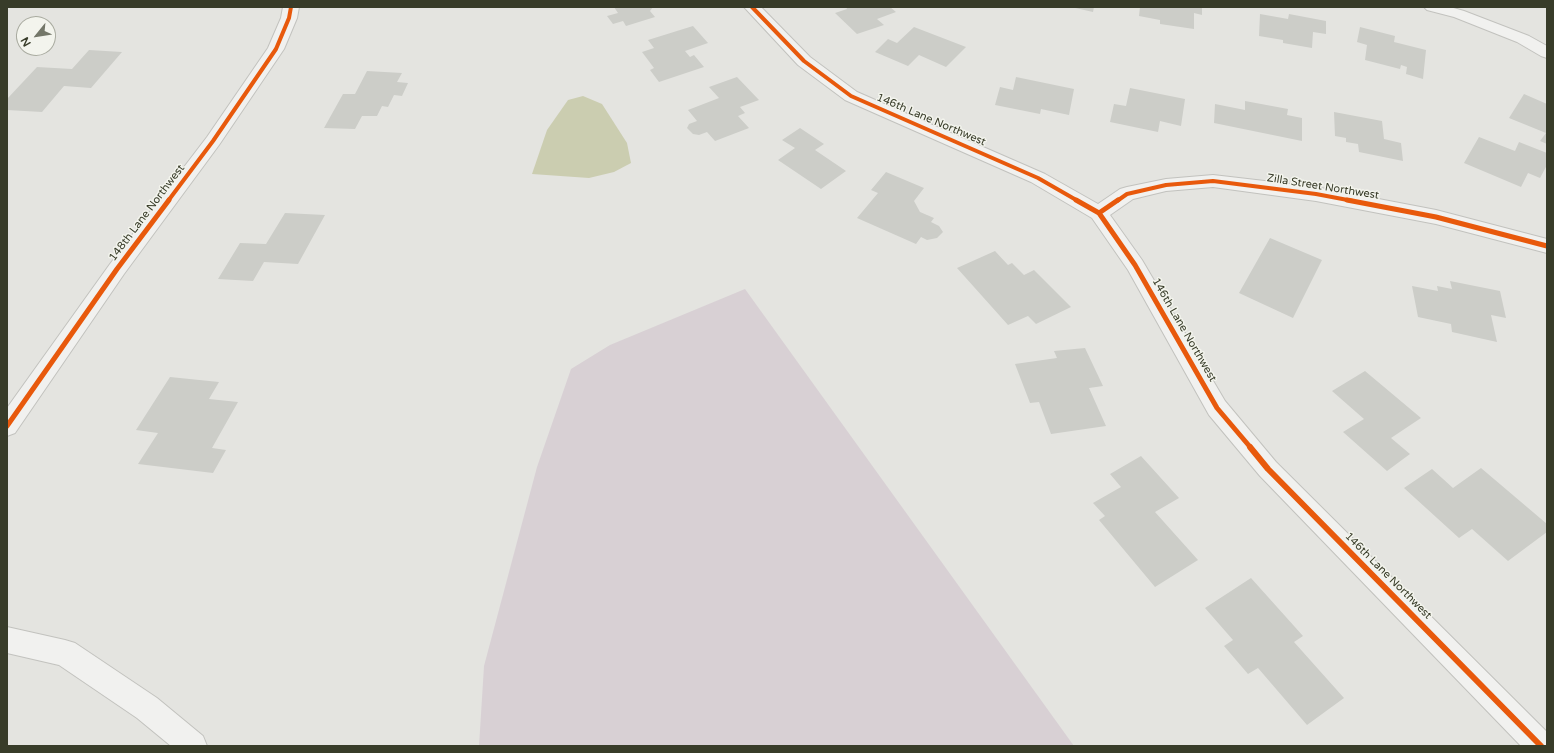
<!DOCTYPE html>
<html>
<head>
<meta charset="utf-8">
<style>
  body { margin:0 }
  #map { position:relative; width:1554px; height:753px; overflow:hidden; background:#e4e4e0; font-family:"Varela Round",sans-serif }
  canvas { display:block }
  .frame { position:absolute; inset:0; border:8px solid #383c29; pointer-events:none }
  .north { position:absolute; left:16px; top:16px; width:40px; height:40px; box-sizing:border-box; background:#f3f4ed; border:1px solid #a8aa9f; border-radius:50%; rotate:240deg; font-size:11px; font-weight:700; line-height:16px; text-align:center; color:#383c29 }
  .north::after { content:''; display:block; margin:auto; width:14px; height:18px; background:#747769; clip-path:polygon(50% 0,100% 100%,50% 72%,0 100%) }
</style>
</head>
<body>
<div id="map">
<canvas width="1554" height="753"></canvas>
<div class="frame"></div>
<div class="north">N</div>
</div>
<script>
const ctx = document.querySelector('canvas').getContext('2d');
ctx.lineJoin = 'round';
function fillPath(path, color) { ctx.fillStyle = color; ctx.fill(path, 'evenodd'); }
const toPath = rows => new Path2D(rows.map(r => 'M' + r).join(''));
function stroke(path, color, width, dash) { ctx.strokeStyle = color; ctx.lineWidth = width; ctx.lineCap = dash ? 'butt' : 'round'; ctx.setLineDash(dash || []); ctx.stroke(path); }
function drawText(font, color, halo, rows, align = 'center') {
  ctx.font = font + ' "Varela Round",sans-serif'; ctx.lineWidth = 3; ctx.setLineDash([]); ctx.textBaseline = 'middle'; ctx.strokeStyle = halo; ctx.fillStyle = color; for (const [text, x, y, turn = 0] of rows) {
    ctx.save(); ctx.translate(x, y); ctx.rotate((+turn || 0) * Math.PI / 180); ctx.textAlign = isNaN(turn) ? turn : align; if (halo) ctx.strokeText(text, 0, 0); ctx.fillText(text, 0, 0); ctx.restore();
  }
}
fillPath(toPath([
  [745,289,1074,746,479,746,484,666,537,467,571,369,610,345]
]), '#d8d0d4');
fillPath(toPath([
  [583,96,602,104,627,143,631,163,614,172,589,178,532,174,547,130,568,100]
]), '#cbcdb0');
fillPath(toPath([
  [614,7,653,7,650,11,655,17,626,26,623,21,613,24,607,16,618,13],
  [846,7,890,7,896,12,877,19,884,25,857,34,835,13,847,9],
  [1071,7,1094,7,1093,12],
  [1140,7,1202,7,1202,15,1194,13,1194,29,1160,24,1160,20,1139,16],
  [1260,14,1288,19,1289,14,1326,21,1326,34,1313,32,1312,48,1283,43,1283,40,1259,36],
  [693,26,708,43,685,51,690,57,694,55,704,67,659,82,650,70,654,68,642,52,654,48,648,40],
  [914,27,966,47,946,67,919,55,908,66,875,52,888,39,897,43],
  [1360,27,1395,36,1394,42,1426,50,1423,79,1406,74,1407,67,1401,65,1400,69,1365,60,1367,45,1357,42],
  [89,50,122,52,91,88,64,86,42,112,7,110,7,99,37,67,72,69],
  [367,71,402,73,397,82,408,83,402,96,394,95,388,107,382,106,377,116,362,116,355,129,324,128,343,94,355,94],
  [737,77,759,100,740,107,745,113,738,116,749,128,715,141,707,132,699,135,693,134,687,128,689,124,697,121,688,110,719,98,709,87],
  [1016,77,1074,89,1069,115,1041,109,1040,114,995,105,1000,87,1013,90],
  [1130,88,1185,99,1181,126,1160,121,1158,132,1110,122,1114,104,1126,106],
  [1524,94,1547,104,1547,144,1540,141,1546,133,1509,118],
  [1245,101,1288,109,1287,115,1302,118,1302,141,1214,123,1215,104,1245,110],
  [1334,112,1382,121,1384,139,1401,143,1403,161,1359,152,1358,144,1346,142,1346,138,1335,136],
  [800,128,824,144,815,150,846,171,821,189,778,160,795,148,782,140],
  [1479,137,1515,151,1519,142,1547,153,1547,165,1540,178,1528,173,1521,187,1464,163],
  [886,172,924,188,914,201,920,212,934,218,931,222,939,226,943,232,937,238,927,240,921,237,916,244,857,218,878,193,871,190],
  [285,213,325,215,298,264,264,262,253,281,218,279,240,243,266,244],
  [1270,238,1322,260,1293,318,1239,293],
  [995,251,1008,265,1012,263,1024,275,1034,270,1071,307,1036,324,1028,316,1008,325,957,268],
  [1450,281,1500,291,1506,318,1491,315,1497,342,1452,332,1451,324,1418,317,1412,286,1438,291,1437,286,1452,289],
  [1085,348,1103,386,1089,388,1106,426,1051,434,1039,402,1030,403,1015,364,1057,358,1054,351],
  [1365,371,1421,418,1391,438,1410,454,1387,471,1343,432,1364,419,1332,391],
  [170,377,219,382,209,399,238,402,212,448,226,450,213,473,138,464,158,433,136,430],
  [1141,456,1179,498,1155,512,1198,560,1155,587,1099,520,1105,516,1093,503,1121,487,1110,474],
  [1481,468,1547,524,1547,532,1508,561,1472,529,1459,538,1404,488,1432,469,1453,488],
  [1251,578,1303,636,1294,642,1344,698,1307,725,1258,668,1248,674,1224,646,1233,640,1205,608]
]), '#cccdc8');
const street = toPath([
  [283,7,299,7,297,18,284,49,219,145,124,274,15,433,7,436,7,408,110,264,207,137,268,48,281,18,283,7],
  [744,7,761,7,810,57,857,92,1045,174,1098,204,1120,189,1127,187,1166,179,1213,175,1316,187,1436,210,1547,239,1547,253,1436,224,1316,201,1213,187,1166,191,1133,199,1110,215,1142,260,1225,401,1276,462,1547,732,1547,746,1521,746,1260,476,1209,415,1128,270,1092,218,1031,182,845,100,798,65,744,7],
  [1424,7,1450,7,1464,11,1529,36,1547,46,1547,58,1541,56,1517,42,1454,17,1427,10,1424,7],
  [7,627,65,640,75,643,157,698,203,736,207,746,171,746,137,718,59,665,7,653,7,627]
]);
stroke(street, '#c2c2be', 2);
fillPath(street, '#f1f1ef');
stroke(toPath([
  [752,7,804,61,851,96,1038,178,1078,201],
  [168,201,213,141,276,49,289,18,291,7],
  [1117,201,1127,194,1166,185,1213,181,1316,194,1353,201]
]), '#e8590c', 4);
stroke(toPath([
  [1076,200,1099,213,1135,265,1217,408,1251,448],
  [1347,200,1436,217,1547,246],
  [1099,213,1118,200],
  [7,426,117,269,169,200]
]), '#e8590c', 5);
stroke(toPath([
  [1250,447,1268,469,1541,746]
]), '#e8590c', 6);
drawText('11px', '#383c29', '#f3f4ed', [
  ["146th Lane Northwest",931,120,23],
  ["Zilla Street Northwest",1323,187,9],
  ["148th Lane Northwest",147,213,-53],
  ["146th Lane Northwest",1184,330,60],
  ["146th Lane Northwest",1388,576,45]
]);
</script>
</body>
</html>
